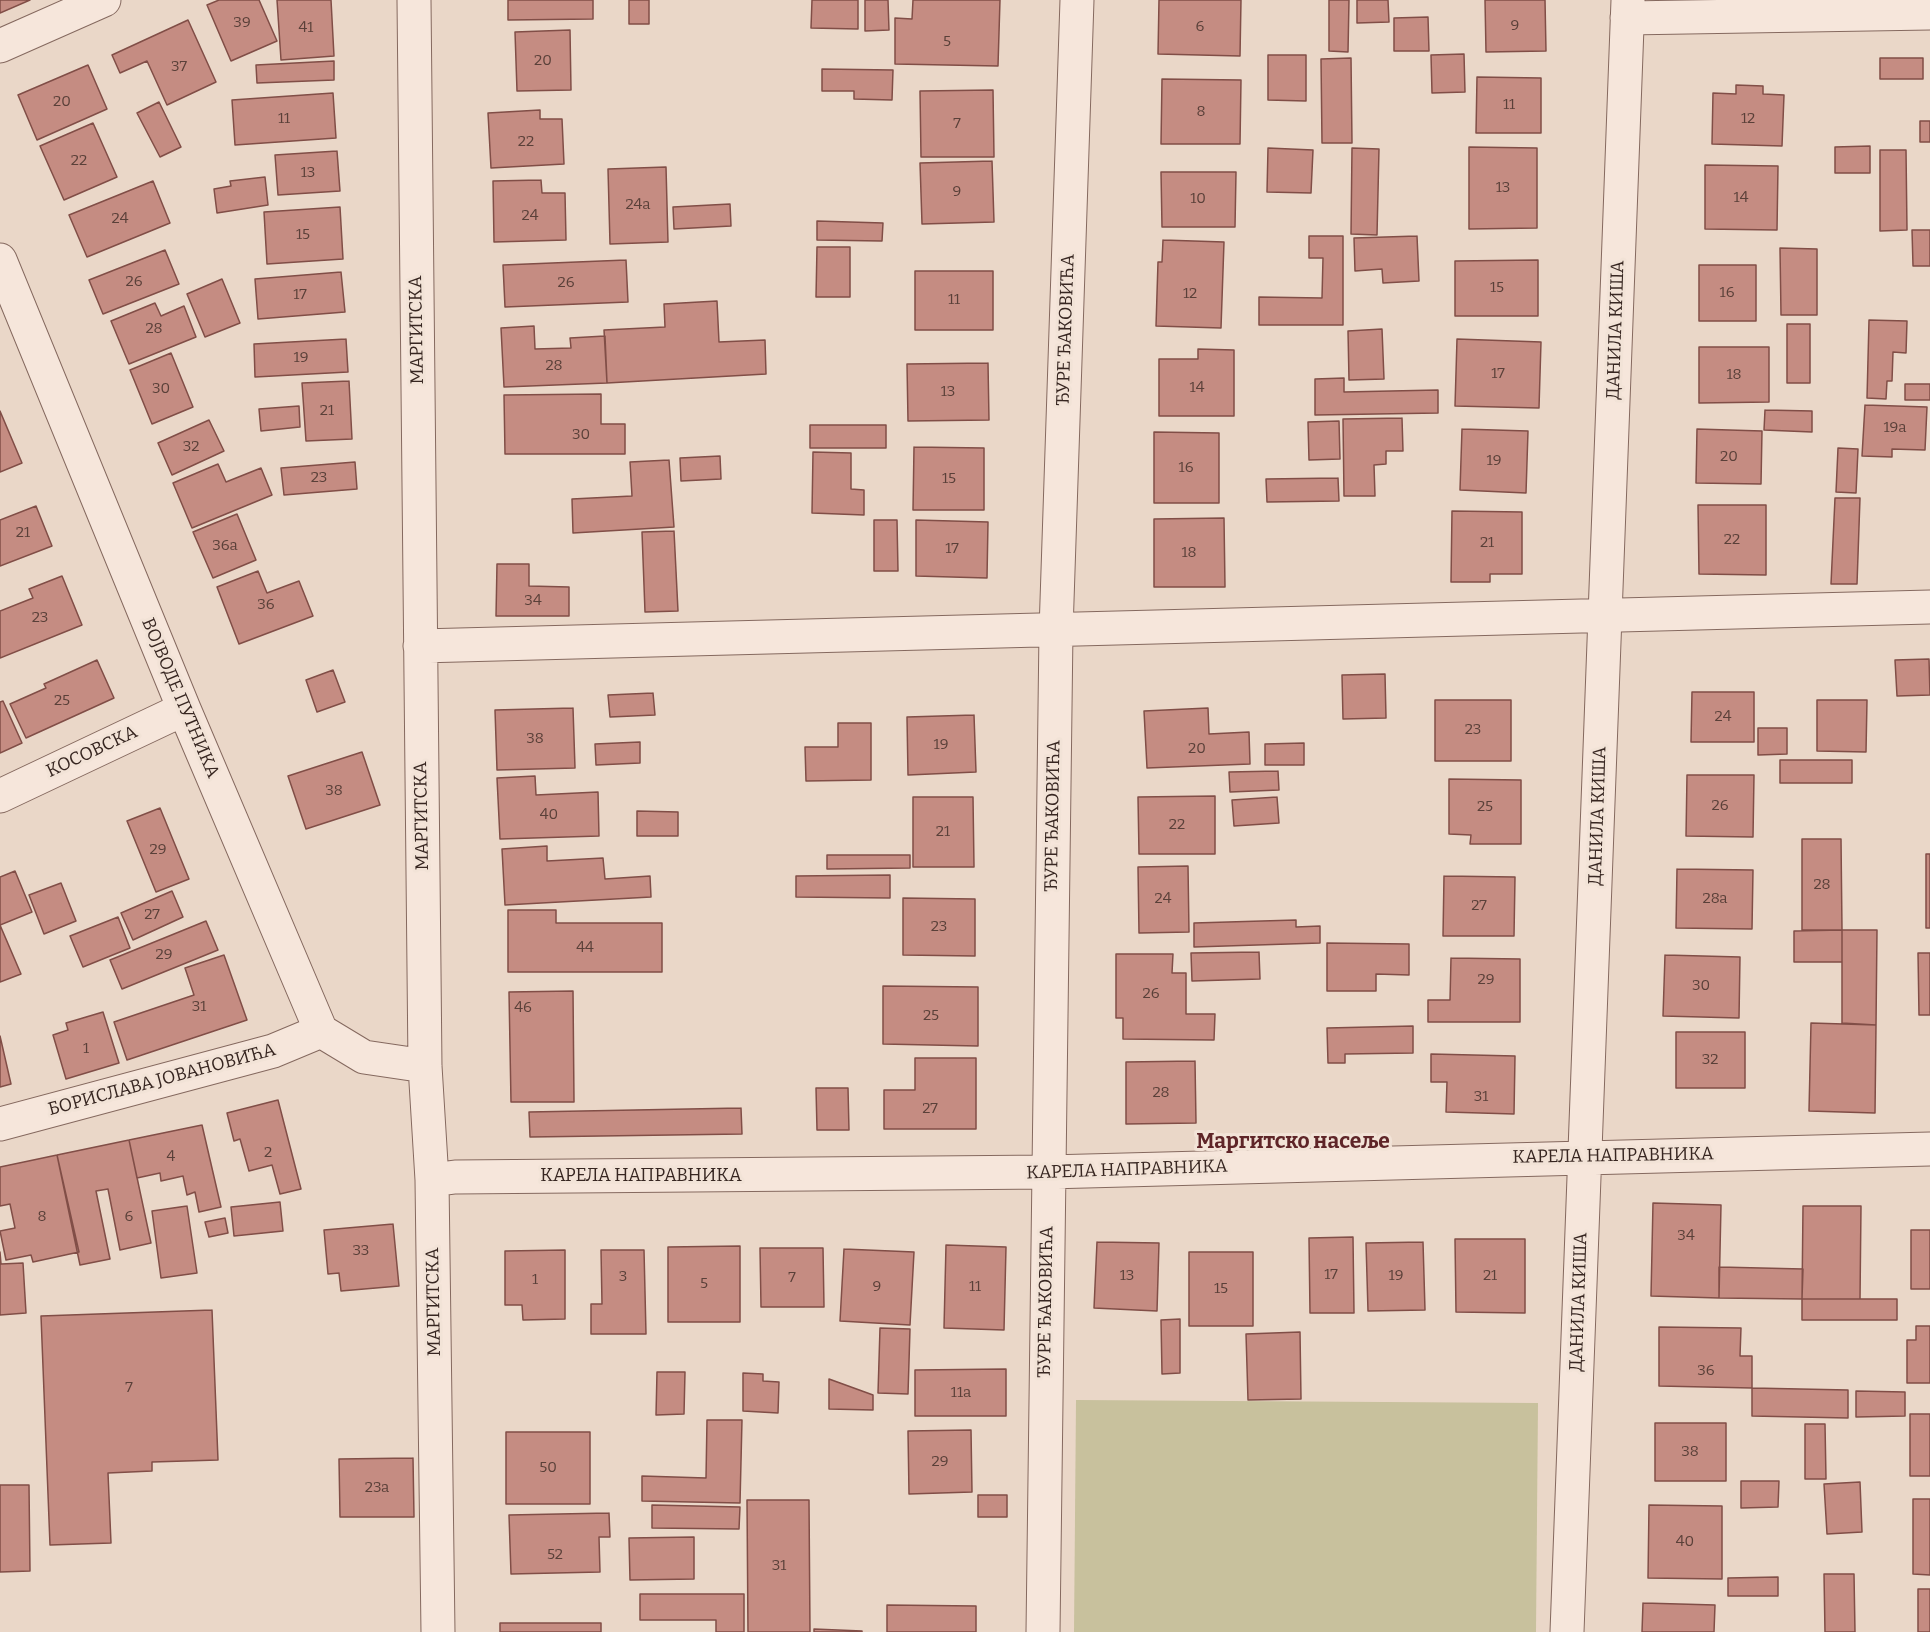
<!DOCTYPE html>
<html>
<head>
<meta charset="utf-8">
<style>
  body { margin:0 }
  canvas { display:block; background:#ead7c8 }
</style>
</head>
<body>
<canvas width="1930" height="1632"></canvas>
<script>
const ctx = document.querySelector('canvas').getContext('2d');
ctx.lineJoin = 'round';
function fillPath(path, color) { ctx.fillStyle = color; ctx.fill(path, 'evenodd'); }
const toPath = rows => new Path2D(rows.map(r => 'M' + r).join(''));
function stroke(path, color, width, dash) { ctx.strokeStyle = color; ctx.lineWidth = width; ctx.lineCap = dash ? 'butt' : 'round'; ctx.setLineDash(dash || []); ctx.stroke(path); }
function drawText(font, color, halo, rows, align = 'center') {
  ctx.font = font + ' Bitter,serif'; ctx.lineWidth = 6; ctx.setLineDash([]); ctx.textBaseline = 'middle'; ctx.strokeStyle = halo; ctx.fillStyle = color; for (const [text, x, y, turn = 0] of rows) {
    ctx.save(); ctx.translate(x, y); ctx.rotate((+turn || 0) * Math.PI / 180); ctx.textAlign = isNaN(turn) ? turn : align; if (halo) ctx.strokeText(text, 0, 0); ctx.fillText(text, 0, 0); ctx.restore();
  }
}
fillPath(toPath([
  [1076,1400,1538,1403,1536,1632,1074,1632]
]), '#c8c19d');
const building = toPath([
  [0,0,30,0,0,13,0,0],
  [219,0,259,0,277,41,231,61,207,5,219,0],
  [277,0,331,0,334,56,281,60,277,0],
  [508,0,593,0,593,19,508,20,508,0],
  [629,0,649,0,649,24,629,24,629,0],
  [812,0,858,0,858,29,811,28,812,0],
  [865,0,888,0,889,30,865,31,865,0],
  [913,0,1000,0,998,66,895,64,895,18,912,19,913,0],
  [1159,0,1241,0,1240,56,1158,54,1159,0],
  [1329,0,1349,0,1348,52,1329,51,1329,0],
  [1357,0,1388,0,1389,22,1357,23,1357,0],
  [1485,0,1545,0,1546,51,1486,52,1485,0],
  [1428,17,1429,51,1394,51,1394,18,1428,17],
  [188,20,216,82,167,105,147,61,120,73,112,55,188,20],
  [570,30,571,90,517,91,515,32,570,30],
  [1464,54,1465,92,1432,93,1431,55,1464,54],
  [1268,55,1306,55,1306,101,1268,100,1268,55],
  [1351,58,1352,143,1322,143,1321,59,1351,58],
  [1880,58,1923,58,1923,79,1880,79,1880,58],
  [334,61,334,80,257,83,256,65,334,61],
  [88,65,107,109,37,140,18,95,88,65],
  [822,69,893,70,892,100,854,99,854,91,822,91,822,69],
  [1477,77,1541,78,1541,133,1476,133,1477,77],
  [1162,79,1241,80,1240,144,1161,144,1162,79],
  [1736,85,1763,86,1763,94,1784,95,1782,146,1712,144,1713,93,1736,94,1736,85],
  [993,90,994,157,921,157,920,91,993,90],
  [333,93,336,138,235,145,232,100,333,93],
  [159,102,181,147,160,157,137,113,159,102],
  [540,110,540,119,562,119,564,164,491,168,488,113,540,110],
  [1920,121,1930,121,1930,142,1920,142,1920,121],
  [93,123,117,177,64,200,40,146,93,123],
  [1870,146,1870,173,1835,173,1835,147,1870,146],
  [1469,147,1537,148,1537,228,1469,229,1469,147],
  [1268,148,1313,150,1311,193,1267,192,1268,148],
  [1352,148,1379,149,1377,235,1351,234,1352,148],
  [1880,150,1906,150,1907,230,1880,231,1880,150],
  [337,151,340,191,278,195,275,155,337,151],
  [992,161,994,222,922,224,920,163,992,161],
  [1705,165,1778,166,1777,230,1705,229,1705,165],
  [666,167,668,242,610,244,608,169,666,167],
  [1161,172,1236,172,1235,227,1162,227,1161,172],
  [265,177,268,205,217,213,214,189,231,186,230,181,265,177],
  [541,180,542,193,565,193,566,240,494,242,493,181,541,180],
  [153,181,170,223,87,257,69,215,153,181],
  [730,204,731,226,674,229,673,207,730,204],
  [340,207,343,259,267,264,264,212,340,207],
  [817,221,883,223,882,241,817,240,817,221],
  [1912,230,1930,230,1930,266,1913,266,1912,230],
  [1309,236,1343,236,1343,325,1259,325,1259,297,1322,298,1323,258,1309,258,1309,236],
  [1417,236,1419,281,1383,283,1382,269,1355,271,1354,238,1417,236],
  [1163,240,1224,242,1221,328,1156,326,1158,262,1162,262,1163,240],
  [817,247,850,247,850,297,816,297,817,247],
  [1780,248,1817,249,1817,315,1781,315,1780,248],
  [165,250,179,284,103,314,89,280,165,250],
  [626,260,628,302,505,307,503,265,626,260],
  [1538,260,1538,316,1455,316,1455,261,1538,260],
  [1699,265,1756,265,1756,321,1699,321,1699,265],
  [915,271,993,271,993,330,915,330,915,271],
  [341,272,345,312,258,319,255,279,341,272],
  [222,279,240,323,205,337,187,294,222,279],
  [717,301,719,342,765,340,766,374,607,383,604,330,665,327,664,304,717,301],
  [155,303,161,316,184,306,196,337,129,364,111,321,155,303],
  [1869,320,1907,321,1906,353,1893,352,1892,381,1887,381,1886,399,1867,398,1869,320],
  [1787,324,1810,324,1810,383,1787,383,1787,324],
  [534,326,535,349,571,348,570,338,605,336,607,383,504,387,501,328,534,326],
  [1382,329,1384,379,1349,380,1348,331,1382,329],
  [346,339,348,372,255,377,254,344,346,339],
  [1457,339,1541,342,1539,408,1455,406,1457,339],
  [1699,347,1769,347,1769,402,1699,403,1699,347],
  [1198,349,1234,350,1234,416,1159,416,1159,359,1198,359,1198,349],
  [171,353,193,407,152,424,130,370,171,353],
  [988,363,989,420,908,421,907,364,988,363],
  [1344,378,1344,392,1438,390,1438,413,1315,415,1315,379,1344,378],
  [349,381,352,439,306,441,302,383,349,381],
  [1905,384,1930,384,1930,400,1905,400,1905,384],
  [601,394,601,424,625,424,625,454,505,454,504,395,601,394],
  [1865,405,1927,407,1925,450,1892,449,1892,457,1862,456,1865,405],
  [299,406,300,427,261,431,259,409,299,406],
  [1765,410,1812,411,1812,432,1764,430,1765,410],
  [0,411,22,463,0,472,0,411],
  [1402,418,1403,451,1386,451,1386,464,1374,465,1375,496,1344,496,1343,419,1402,418],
  [209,420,224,451,172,475,158,443,209,420],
  [1339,421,1340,459,1309,460,1308,422,1339,421],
  [810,425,886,425,886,448,810,448,810,425],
  [1462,429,1528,431,1526,493,1460,490,1462,429],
  [1697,429,1762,431,1761,484,1696,483,1697,429],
  [1154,432,1219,433,1219,503,1154,503,1154,432],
  [914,447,984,448,984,510,913,510,914,447],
  [1838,448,1858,449,1856,493,1836,492,1838,448],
  [813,452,851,453,851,489,864,490,864,515,812,513,813,452],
  [720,456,721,479,681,481,680,458,720,456],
  [669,460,674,527,573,533,572,499,632,496,630,462,669,460],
  [355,462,357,489,284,495,281,468,355,462],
  [218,464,226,482,261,468,272,495,192,528,173,483,218,464],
  [1338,478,1339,501,1267,502,1266,479,1338,478],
  [1835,498,1860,498,1857,584,1831,584,1835,498],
  [1698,505,1766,505,1766,575,1699,574,1698,505],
  [36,506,52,546,0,566,0,520,36,506],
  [1452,511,1522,512,1522,574,1490,574,1490,582,1451,582,1452,511],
  [237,514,256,560,213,578,193,532,237,514],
  [1224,518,1225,587,1154,587,1154,519,1224,518],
  [874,520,897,520,898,571,874,571,874,520],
  [916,520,988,522,987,578,916,576,916,520],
  [674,531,678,611,645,612,642,532,674,531],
  [497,564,529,564,529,586,569,587,569,616,496,616,497,564],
  [258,571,267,593,299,581,313,616,239,644,217,587,258,571],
  [62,576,82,625,0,658,0,611,33,598,29,589,62,576],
  [1929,659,1930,695,1897,696,1895,660,1929,659],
  [97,660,114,698,26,738,10,704,46,688,44,684,97,660],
  [333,670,345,702,317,712,306,680,333,670],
  [1385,674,1386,718,1343,719,1342,675,1385,674],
  [1692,692,1754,692,1754,742,1691,742,1692,692],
  [653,693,655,715,610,717,608,695,653,693],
  [1435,700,1511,700,1511,761,1435,761,1435,700],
  [1817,700,1867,700,1866,752,1817,751,1817,700],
  [3,701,22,743,0,753,0,702,3,701],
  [573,708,575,768,497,770,495,710,573,708],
  [1208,708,1209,734,1249,732,1250,764,1147,768,1144,711,1208,708],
  [974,715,976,772,908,775,907,717,974,715],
  [838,723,871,723,871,780,806,781,805,747,838,747,838,723],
  [1758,728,1787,728,1787,754,1758,755,1758,728],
  [640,742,640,763,596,765,595,744,640,742],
  [1304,743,1304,765,1265,765,1265,744,1304,743],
  [362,752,380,805,306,829,288,776,362,752],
  [1780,760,1852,760,1852,783,1780,783,1780,760],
  [1278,771,1279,790,1230,792,1229,772,1278,771],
  [1687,775,1754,775,1753,837,1686,836,1687,775],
  [535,776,536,795,598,792,599,836,500,839,497,778,535,776],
  [1449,779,1521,780,1521,844,1470,844,1471,835,1449,834,1449,779],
  [1215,796,1215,854,1139,854,1138,797,1215,796],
  [913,797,973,797,974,867,913,867,913,797],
  [1277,797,1279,823,1234,826,1232,800,1277,797],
  [160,808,189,879,156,892,127,821,160,808],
  [637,811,678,812,678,836,637,836,637,811],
  [1802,839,1841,839,1842,930,1802,930,1802,839],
  [547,846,547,861,603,858,605,879,650,876,651,897,505,905,502,849,547,846],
  [1926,854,1930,854,1930,928,1926,928,1926,854],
  [827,855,910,855,910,868,827,869,827,855],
  [1188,866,1189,932,1139,933,1138,867,1188,866],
  [1677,869,1753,870,1752,929,1676,928,1677,869],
  [15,871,32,912,0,925,21,974,0,982,0,877,15,871],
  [890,875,890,898,796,897,796,876,890,875],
  [1444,876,1515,877,1514,936,1443,936,1444,876],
  [61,883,76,921,44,934,29,895,61,883],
  [172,891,183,917,133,940,121,913,172,891],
  [903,898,975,899,975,956,903,955,903,898],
  [508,910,556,910,556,923,662,923,662,972,508,972,508,910],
  [118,917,130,948,83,967,70,936,118,917],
  [1296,920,1296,927,1320,926,1320,943,1194,947,1194,923,1296,920],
  [206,921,218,950,122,989,110,960,206,921],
  [1842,930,1842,962,1794,962,1794,931,1842,930],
  [1842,930,1877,930,1876,1025,1842,1023,1842,930],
  [1327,943,1409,944,1409,975,1376,974,1376,991,1327,991,1327,943],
  [1259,952,1260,979,1192,981,1191,953,1259,952],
  [1918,953,1930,953,1930,1015,1919,1015,1918,953],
  [1116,954,1173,954,1172,973,1186,973,1186,1014,1215,1014,1214,1040,1123,1039,1123,1018,1116,1018,1116,954],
  [224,955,247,1020,127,1060,114,1022,194,995,185,968,224,955],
  [1665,955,1740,957,1739,1018,1663,1016,1665,955],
  [1451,958,1520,959,1520,1022,1428,1022,1428,1000,1450,1000,1451,958],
  [883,986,978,987,978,1046,883,1044,883,986],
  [573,991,574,1102,511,1102,509,992,573,991],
  [103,1012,119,1063,66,1079,53,1035,68,1030,66,1023,103,1012],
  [1811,1023,1876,1025,1875,1113,1809,1111,1811,1023],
  [1413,1026,1413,1053,1345,1054,1345,1063,1328,1063,1327,1028,1413,1026],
  [1676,1032,1745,1032,1745,1088,1676,1088,1676,1032],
  [0,1036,11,1084,0,1087,0,1036],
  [1431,1054,1515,1056,1514,1114,1446,1112,1447,1082,1431,1082,1431,1054],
  [915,1058,976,1058,976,1129,884,1129,884,1090,915,1090,915,1058],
  [1195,1061,1196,1123,1126,1124,1126,1062,1195,1061],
  [816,1088,848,1088,849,1130,817,1130,816,1088],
  [278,1100,301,1189,280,1194,272,1165,249,1171,240,1139,234,1141,227,1113,278,1100],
  [741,1108,742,1134,530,1137,529,1112,741,1108],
  [202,1125,221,1207,199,1212,195,1192,187,1195,183,1176,161,1181,160,1173,137,1178,129,1140,202,1125],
  [129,1140,151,1243,120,1250,108,1189,96,1191,110,1259,80,1265,57,1155,129,1140],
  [57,1155,79,1252,33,1262,31,1255,6,1260,0,1231,15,1228,10,1204,0,1206,0,1167,57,1155],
  [280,1202,283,1231,234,1236,231,1207,280,1202],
  [1653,1203,1721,1205,1719,1298,1651,1296,1653,1203],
  [187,1206,197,1273,161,1278,152,1211,187,1206],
  [1803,1206,1861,1206,1860,1299,1802,1299,1803,1206],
  [225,1218,228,1233,209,1237,205,1222,225,1218],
  [393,1224,399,1286,341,1291,339,1273,328,1274,324,1230,393,1224],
  [1911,1230,1930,1230,1930,1289,1911,1289,1911,1230],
  [1353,1237,1354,1313,1310,1313,1309,1238,1353,1237],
  [1455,1239,1525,1239,1525,1313,1456,1312,1455,1239],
  [1097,1242,1159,1243,1157,1311,1094,1308,1097,1242],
  [1423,1242,1425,1310,1368,1311,1366,1243,1423,1242],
  [946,1245,1006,1247,1004,1330,944,1328,946,1245],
  [740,1246,740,1322,668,1322,668,1247,740,1246],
  [760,1248,823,1248,824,1307,761,1307,760,1248],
  [844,1249,914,1252,910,1325,840,1321,844,1249],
  [565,1250,565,1319,523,1320,522,1305,505,1305,505,1251,565,1250],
  [601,1250,644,1250,646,1334,591,1334,591,1304,602,1304,601,1250],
  [0,1252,1,1264,23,1263,26,1313,0,1315,0,1252],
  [1189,1252,1253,1252,1253,1326,1189,1326,1189,1252],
  [1719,1267,1803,1269,1802,1299,1719,1298,1719,1267],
  [1802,1299,1897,1299,1897,1320,1802,1320,1802,1299],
  [212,1310,218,1460,152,1462,152,1471,108,1473,111,1543,50,1545,41,1316,212,1310],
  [1180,1319,1180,1373,1162,1374,1161,1320,1180,1319],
  [1916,1326,1930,1326,1930,1383,1907,1383,1907,1340,1916,1340,1916,1326],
  [1659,1327,1741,1328,1740,1356,1752,1356,1752,1388,1659,1386,1659,1327],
  [880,1328,910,1329,908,1394,878,1393,880,1328],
  [1300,1332,1301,1399,1248,1400,1246,1334,1300,1332],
  [1006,1369,1006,1416,915,1416,915,1370,1006,1369],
  [657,1372,685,1372,684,1414,656,1415,657,1372],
  [743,1373,763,1374,763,1381,779,1382,778,1413,743,1411,743,1373],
  [829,1379,873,1395,873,1410,829,1409,829,1379],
  [1752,1388,1848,1390,1848,1418,1752,1416,1752,1388],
  [1856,1391,1905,1392,1905,1416,1856,1417,1856,1391],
  [1910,1414,1930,1414,1930,1476,1910,1476,1910,1414],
  [707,1420,742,1420,740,1503,642,1501,642,1476,706,1478,707,1420],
  [1655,1423,1726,1423,1726,1481,1655,1481,1655,1423],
  [1805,1424,1825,1424,1826,1479,1805,1479,1805,1424],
  [971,1430,972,1492,909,1494,908,1431,971,1430],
  [506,1432,590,1432,590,1504,506,1504,506,1432],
  [413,1458,414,1517,340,1517,339,1459,413,1458],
  [1741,1481,1779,1481,1778,1507,1741,1508,1741,1481],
  [1860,1482,1862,1532,1827,1534,1824,1484,1860,1482],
  [0,1485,29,1485,30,1571,0,1572,0,1485],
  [978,1495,1007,1495,1007,1517,978,1517,978,1495],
  [1913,1499,1930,1499,1930,1575,1913,1574,1913,1499],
  [747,1500,809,1500,810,1632,748,1632,747,1500],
  [652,1505,740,1507,739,1529,652,1528,652,1505],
  [1649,1505,1722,1506,1722,1579,1648,1578,1649,1505],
  [609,1513,610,1537,599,1537,600,1572,511,1574,509,1515,609,1513],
  [694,1537,694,1579,630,1580,629,1538,694,1537],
  [1824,1574,1854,1574,1855,1632,1825,1632,1824,1574],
  [1778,1577,1778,1596,1728,1596,1728,1578,1778,1577],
  [1918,1589,1930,1589,1930,1632,1918,1632,1918,1589],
  [640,1594,744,1594,744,1632,716,1632,716,1620,640,1620,640,1594],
  [1643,1603,1715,1605,1714,1632,1642,1632,1643,1603],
  [887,1605,976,1606,976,1632,887,1632,887,1605],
  [500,1623,601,1623,601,1632,500,1632,500,1623],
  [814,1629,862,1631,862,1632,814,1632,814,1629]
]);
fillPath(building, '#c58c82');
stroke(building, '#814e47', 1.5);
const minor = toPath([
  [414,0,425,1066,432,1180,438,1632],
  [1627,18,1930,13],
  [0,46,104,0],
  [0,260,184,709,321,1031,364,1057,425,1066],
  [420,646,1930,607],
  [0,796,184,709],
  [0,1124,273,1051,321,1031],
  [432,1180,455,1177,1048,1172,1930,1149],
  [1043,1632,1056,631,1077,0],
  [1567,1632,1628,0]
]);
stroke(minor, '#85695f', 35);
stroke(minor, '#f6e6db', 33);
drawText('15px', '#5a4039', null, [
  ["39",242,23],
  ["9",1515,26],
  ["6",1200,27],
  ["41",306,28],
  ["5",947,42],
  ["20",543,61],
  ["37",179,67],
  ["20",62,102],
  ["11",1509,105],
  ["8",1201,112],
  ["11",284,119],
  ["12",1748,119],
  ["7",957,124],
  ["22",526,142],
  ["22",79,161],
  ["13",308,173],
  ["13",1503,188],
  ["9",957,192],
  ["14",1741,198],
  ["10",1198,199],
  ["24a",638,205],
  ["24",530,216],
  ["24",120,219],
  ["15",303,235],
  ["26",134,282],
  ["26",566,283],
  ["15",1497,288],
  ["16",1727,293],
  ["12",1190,294],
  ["17",300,295],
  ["11",954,300],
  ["28",154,329],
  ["19",301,358],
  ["28",554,366],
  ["17",1498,374],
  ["18",1734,375],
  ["14",1197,388],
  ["30",161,389],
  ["13",948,392],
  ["21",327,411],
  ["19a",1895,428],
  ["30",581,435],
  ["32",191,447],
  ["20",1729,457],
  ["19",1494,461],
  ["16",1186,468],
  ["23",319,478],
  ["15",949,479],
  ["21",23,533],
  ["22",1732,540],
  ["21",1487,543],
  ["36a",225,546],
  ["17",952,549],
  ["18",1189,553],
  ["34",533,601],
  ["36",266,605],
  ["23",40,618],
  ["25",62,701],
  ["24",1723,717],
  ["23",1473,730],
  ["38",535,739],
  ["19",941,745],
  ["20",1197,749],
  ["38",334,791],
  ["26",1720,806],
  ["25",1485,807],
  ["40",549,815],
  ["22",1177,825],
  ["21",943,832],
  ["29",158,850],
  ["28",1822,885],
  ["24",1163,899],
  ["28a",1715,899],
  ["27",1479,906],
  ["27",152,915],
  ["23",939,927],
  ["44",585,948],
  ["29",164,955],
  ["29",1486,980],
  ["30",1701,986],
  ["26",1151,994],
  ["31",199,1007],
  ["46",523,1008],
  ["25",931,1016],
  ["1",86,1049],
  ["32",1710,1060],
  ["28",1161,1093],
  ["31",1481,1097],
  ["27",930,1109],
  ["2",268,1153],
  ["4",171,1157],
  ["8",42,1217],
  ["6",129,1217],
  ["34",1686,1236],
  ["33",361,1251],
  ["17",1331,1275],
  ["13",1127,1276],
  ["19",1396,1276],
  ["21",1490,1276],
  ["3",623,1277],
  ["7",792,1278],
  ["1",535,1280],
  ["5",704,1284],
  ["9",877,1287],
  ["11",975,1287],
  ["15",1221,1289],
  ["36",1706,1371],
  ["7",129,1388],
  ["11a",961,1393],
  ["38",1690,1452],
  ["29",940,1462],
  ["50",548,1468],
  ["23a",377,1488],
  ["40",1685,1542],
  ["52",555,1555],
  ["31",779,1566]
]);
drawText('18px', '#372621', '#f2e3d7', [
  ["МАРГИТСКА",417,330,-91],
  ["ЂУРЕ ЂАКОВИЋА",1066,330,-88],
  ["ДАНИЛА КИША",1616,330,-88],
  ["ВОЈВОДЕ ПУТНИКА",180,698,67],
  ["КОСОВСКА",92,752,-25],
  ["МАРГИТСКА",422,816,-91],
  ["ЂУРЕ ЂАКОВИЋА",1053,816,-89],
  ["ДАНИЛА КИША",1598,816,-88],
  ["БОРИСЛАВА ЈОВАНОВИЋА",162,1080,-15],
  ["КАРЕЛА НАПРАВНИКА",1613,1156,-1],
  ["КАРЕЛА НАПРАВНИКА",1127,1170,-2],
  ["КАРЕЛА НАПРАВНИКА",641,1176],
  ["МАРГИТСКА",434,1302,-91],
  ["ЂУРЕ ЂАКОВИЋА",1046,1302,-89],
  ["ДАНИЛА КИША",1579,1302,-88]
]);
drawText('bold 21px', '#5f2528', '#f2e3d7', [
  ["Маргитско насеље",1293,1142]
]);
</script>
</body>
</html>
